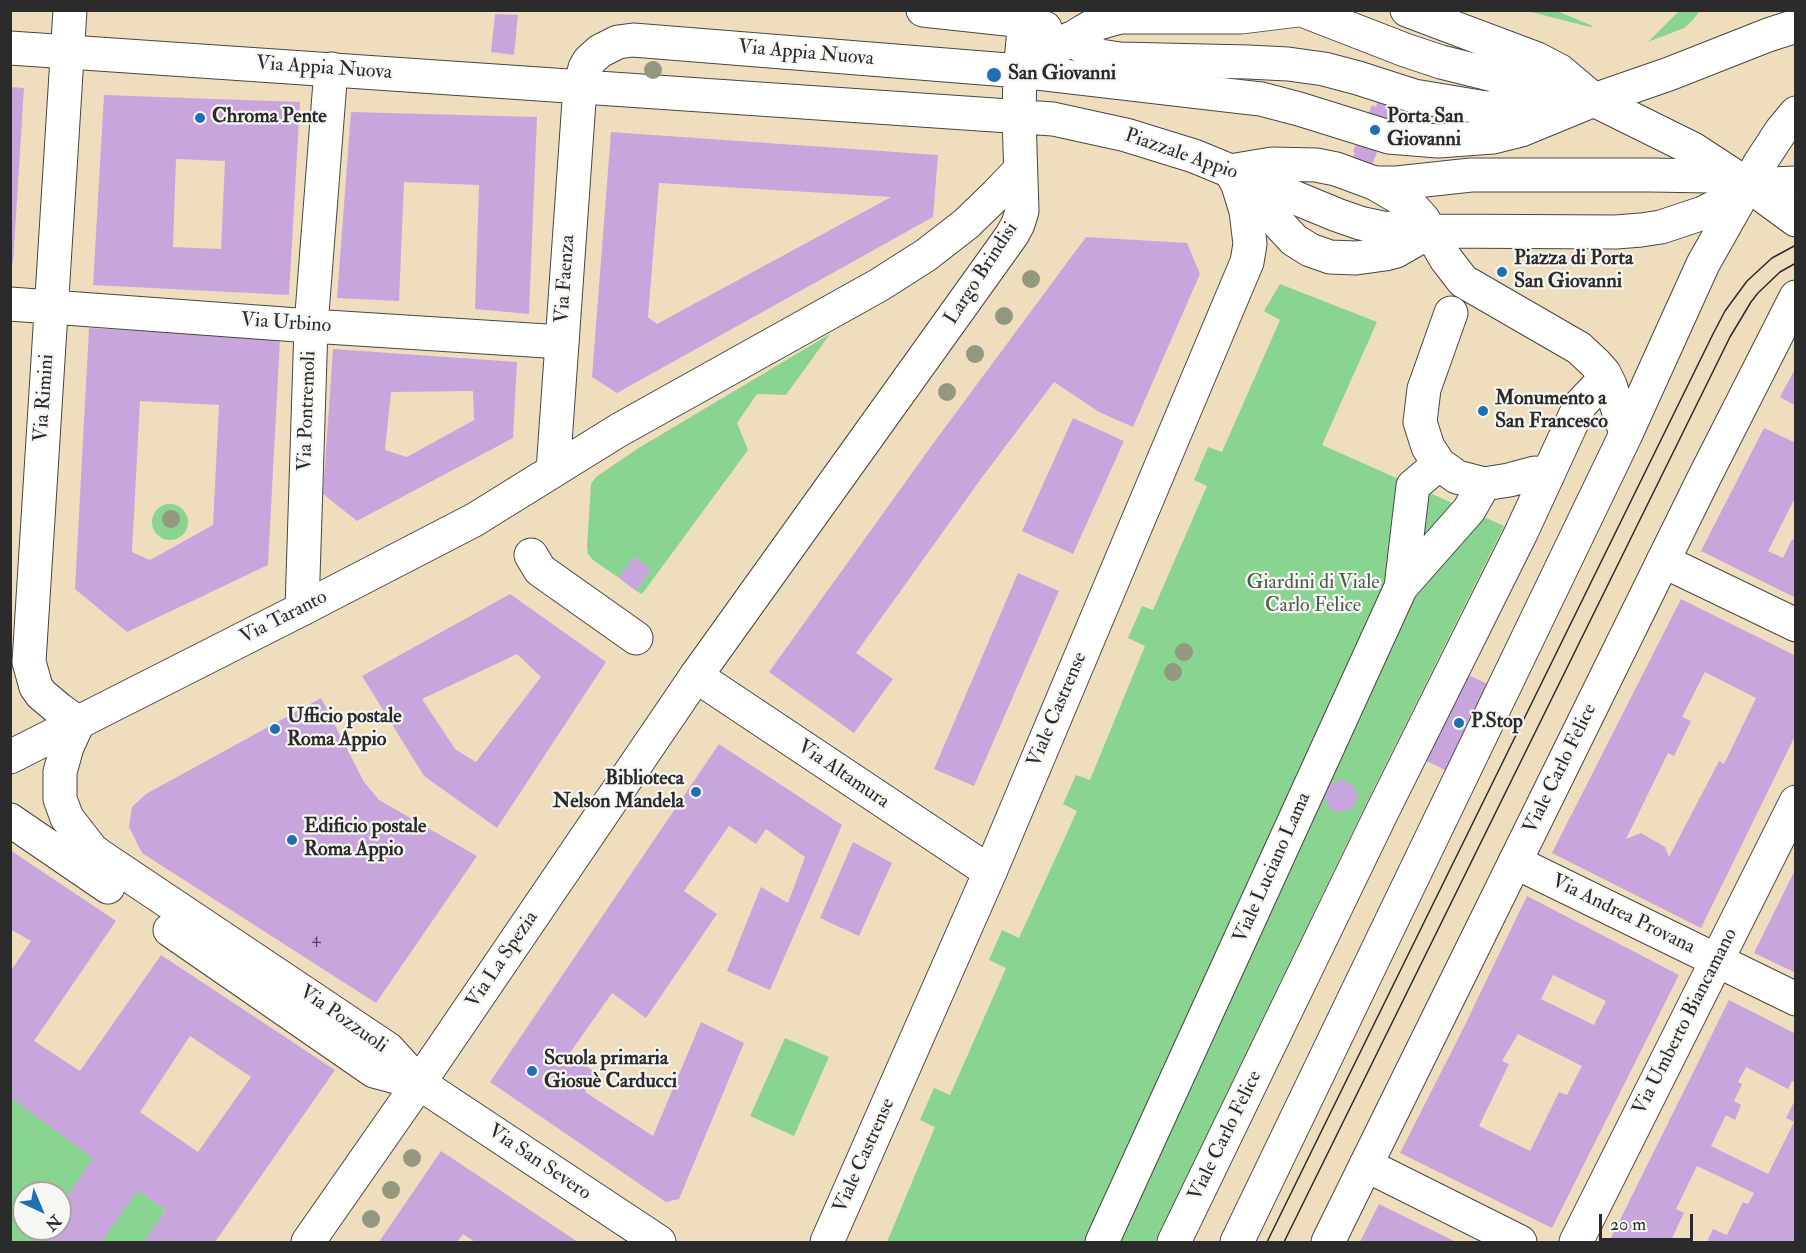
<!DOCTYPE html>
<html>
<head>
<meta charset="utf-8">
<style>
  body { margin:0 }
  #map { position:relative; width:1806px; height:1253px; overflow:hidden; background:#eedebe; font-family:"IM FELL Double Pica",serif }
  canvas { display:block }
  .frame { position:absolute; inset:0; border:12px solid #2b2b2b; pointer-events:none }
  .north { position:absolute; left:12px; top:1181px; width:60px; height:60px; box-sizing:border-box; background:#f6f6f2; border:2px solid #a5a5a2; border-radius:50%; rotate:136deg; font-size:16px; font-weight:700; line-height:24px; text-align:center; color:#2b2b2b }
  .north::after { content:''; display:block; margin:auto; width:21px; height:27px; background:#1f6fb2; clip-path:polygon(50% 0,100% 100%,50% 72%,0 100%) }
  .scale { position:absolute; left:1599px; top:1214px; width:94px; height:27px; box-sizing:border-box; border:3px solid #2b2b2b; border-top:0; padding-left:8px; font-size:18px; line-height:21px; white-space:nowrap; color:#2b2b2b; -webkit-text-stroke:4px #f6f6f2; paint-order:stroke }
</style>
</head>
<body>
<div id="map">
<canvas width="1806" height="1253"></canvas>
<div class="frame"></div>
<div class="north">N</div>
<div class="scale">20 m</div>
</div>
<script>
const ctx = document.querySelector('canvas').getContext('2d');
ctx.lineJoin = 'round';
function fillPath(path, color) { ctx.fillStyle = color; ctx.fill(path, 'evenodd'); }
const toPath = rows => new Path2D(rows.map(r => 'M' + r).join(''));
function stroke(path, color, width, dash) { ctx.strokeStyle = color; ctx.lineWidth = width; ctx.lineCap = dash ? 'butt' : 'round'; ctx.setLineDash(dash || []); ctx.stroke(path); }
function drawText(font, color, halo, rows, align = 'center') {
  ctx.font = font + ' "IM FELL Double Pica",serif'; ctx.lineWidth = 4.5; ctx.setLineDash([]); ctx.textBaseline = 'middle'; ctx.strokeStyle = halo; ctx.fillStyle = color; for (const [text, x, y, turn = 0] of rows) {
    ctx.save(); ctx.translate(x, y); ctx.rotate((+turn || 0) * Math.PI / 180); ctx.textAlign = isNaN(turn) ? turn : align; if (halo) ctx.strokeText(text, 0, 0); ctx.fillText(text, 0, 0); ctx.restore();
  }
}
fillPath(toPath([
  [1527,11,1557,11,1593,26,1590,27],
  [1679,11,1700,11,1692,21,1684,28,1648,42],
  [1280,284,1377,322,1322,445,1504,526,1366,804,1155,1242,887,1242,935,1127,920,1120,934,1088,950,1095,1006,968,989,960,1002,930,1019,938,1077,811,1063,804,1076,775,1090,780,1145,646,1128,638,1142,606,1153,610,1207,486,1194,480,1208,447,1222,452,1280,320,1264,311],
  [830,334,786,395,757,394,737,423,748,450,642,594,636,591,651,570,634,557,619,578,593,560,588,554,587,547,591,484,596,477,637,449],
  '152 522a18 18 0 1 1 36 0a18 18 0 1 1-36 0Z',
  [785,1038,829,1057,794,1136,750,1116],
  [10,1097,93,1158,60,1207,60,1193,24,1193,24,1229,45,1229,36,1242,11,1242],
  [138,1190,166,1210,144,1242,101,1242]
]), '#8ad491');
fillPath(toPath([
  [495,14,518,15,514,55,491,52],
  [10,87,24,88,13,263,10,263],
  [104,95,300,102,289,295,93,285],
  [176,159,225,161,221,249,173,247],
  [1378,100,1395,107,1372,165,1353,158,1355,153,1353,152,1372,105,1376,107],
  [351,112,537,117,529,314,475,309,479,185,404,182,399,301,337,298],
  [611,132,938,155,933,217,617,393,592,377],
  [659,183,891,197,657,324,648,317],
  [1086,237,1187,243,1200,274,1133,427,1099,412,1054,382,983,476,856,653,893,679,854,733,769,672,935,441],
  [89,328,280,339,268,565,127,632,75,589],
  [140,401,219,405,213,525,150,560,132,552],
  [333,349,517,362,513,438,357,521,323,494],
  [473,391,474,420,407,457,385,450,391,392],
  [1796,367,1796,406,1780,397],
  [1073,418,1124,441,1073,554,1022,531],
  [1764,428,1796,443,1796,496,1768,551,1783,558,1792,539,1796,541,1796,598,1701,551],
  [634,557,651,570,636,591,619,578],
  [1018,573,1059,591,974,786,934,769],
  [510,594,606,662,497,828,424,776,362,676],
  [517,654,541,677,476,762,455,749,422,699],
  [1681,599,1796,656,1796,734,1701,928,1552,853],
  [1705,672,1756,698,1724,764,1719,761,1669,857,1665,847,1641,833,1626,839,1668,753,1674,756,1691,721,1682,717],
  [1464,673,1496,688,1454,774,1422,759],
  [321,698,364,782,379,800,477,856,376,1003,142,853,129,827,132,807,146,794],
  [719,744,842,825,770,990,727,971,761,887,788,903,805,857,766,829,756,844,729,826,684,891,717,914,646,1018,612,993,569,1054,596,1073,585,1092,653,1136,701,1022,744,1043,679,1199,666,1202,490,1082],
  [1341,779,1353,786,1358,796,1353,808,1341,812,1330,809,1324,797,1329,785],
  [853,842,892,863,859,936,820,918],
  [10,850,116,921,34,1041,80,1071,161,955,335,1070,215,1242,144,1242,166,1210,138,1190,101,1242,36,1242,45,1229,60,1229,60,1207,93,1158,10,1097,10,972,31,941,10,929],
  [190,1036,251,1077,198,1152,140,1112],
  [1796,868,1796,973,1754,953],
  [1527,896,1679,975,1552,1228,1400,1153,1463,1029],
  [1553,975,1606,1001,1594,1025,1541,999],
  [1518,1034,1582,1066,1567,1095,1559,1092,1530,1151,1479,1126,1509,1064,1502,1061],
  [1729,1000,1796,1034,1796,1083,1792,1081,1788,1089,1746,1067,1738,1082,1742,1084,1734,1101,1741,1105,1735,1120,1726,1115,1711,1146,1768,1174,1794,1122,1786,1118,1794,1102,1796,1103,1796,1242,1707,1242,1713,1229,1727,1235,1743,1202,1748,1204,1754,1193,1697,1166,1676,1209,1684,1213,1672,1238,1682,1242,1609,1242],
  [441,1151,578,1242,475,1242,463,1234,457,1242,379,1242],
  [1379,1204,1456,1242,1360,1242]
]), '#c9a5de');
const minor = toPath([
  [70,10,29,662,36,687,41,694,60,710,78,723,67,747,60,772,60,799,67,818,92,850,100,856,388,1049,419,1083,659,1242],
  [1069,39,1100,56,1120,59,1248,62,1288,64,1324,69,1358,78,1414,96,1486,108,1586,101],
  [1374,183,1397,183,1471,175,1650,175,1710,176,1747,185],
  [10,304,311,326,562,342],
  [1451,313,1424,389,1420,422,1428,447,1439,464,1457,477,1484,484,1509,480,1535,473,1547,477],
  [531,555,540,570,636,638],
  [1663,561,1796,625],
  [1401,587,1413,486,1439,464],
  [302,609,311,326,331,69],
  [696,676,990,872],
  [10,820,108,887],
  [1515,862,1796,999],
  [170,930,374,1071,419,1083],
  [1366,1165,1520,1242],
  [827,1242,990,872,1247,262,1250,244,1246,211,1238,185,1231,172],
  [1102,1242,1401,587,1469,510,1484,484],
  [1174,1242,1382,812,1521,533,1580,405,1598,386],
  [1576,1242,1796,802]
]);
const major = toPath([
  [923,10,1025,21,1045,28],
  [1302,10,1405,50,1441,62,1594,100,1693,149,1748,185,1796,220],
  [1407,10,1537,59,1560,71,1586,93],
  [10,48,1053,119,1126,135,1168,148,1194,156,1337,215,1360,223,1383,228,1431,231,1616,232,1641,230,1661,227,1703,213,1725,202,1748,185],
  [1020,71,1084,31,1098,23,1120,17,1241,17,1298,10],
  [1230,171,1272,164,1316,165,1336,169,1374,183,1398,197,1412,207,1423,219,1446,259,1463,281,1579,348,1596,364,1604,373,1610,385,1626,434],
  [1237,179,1294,240,1310,250,1330,257,1356,258,1385,254,1396,251,1431,231],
  [1748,185,1796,183],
  [553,471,580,87,585,68,589,61,600,51,618,42,633,40,1020,71,1243,97,1261,99,1299,109,1389,137,1438,141,1493,137,1521,130,1594,100,1669,74,1768,35,1796,26],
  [10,757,302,609,474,520,619,430,879,285,926,255,966,224,997,194,1020,170],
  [308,1242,419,1083,696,676,1012,235,1018,224,1022,211,1019,116,1020,71,1026,10],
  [1237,1242,1626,434,1703,264,1760,163,1781,131,1796,113],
  [1328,1242,1704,478,1796,297]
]);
stroke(minor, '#484641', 35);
stroke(major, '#484641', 35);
stroke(minor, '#fff', 33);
stroke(major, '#fff', 33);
stroke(toPath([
  [1267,1242,1713,334,1725,311,1747,281,1772,258,1796,245],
  [1284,1242,1730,337,1751,302,1758,293,1780,272,1796,263]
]), '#2b2b2b', 1.5);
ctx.fillStyle = '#93987e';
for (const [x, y] of [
  [653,70],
  [1031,279],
  [1004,316],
  [975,354],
  [947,392],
  [171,519],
  [1184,652],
  [1173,672],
  [412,1158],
  [391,1190],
  [371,1219]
]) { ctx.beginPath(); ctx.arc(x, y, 9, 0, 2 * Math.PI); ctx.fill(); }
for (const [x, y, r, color] of [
  [994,75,8,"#1f6fb2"],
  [200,118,6,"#1f6fb2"],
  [1375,130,6,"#1f6fb2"],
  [1502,272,6,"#1f6fb2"],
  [1483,411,6,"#1f6fb2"],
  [1459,723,6,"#1f6fb2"],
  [275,729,6,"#1f6fb2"],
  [696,792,6,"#1f6fb2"],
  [292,840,6,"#1f6fb2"],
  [532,1071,6,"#1f6fb2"]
]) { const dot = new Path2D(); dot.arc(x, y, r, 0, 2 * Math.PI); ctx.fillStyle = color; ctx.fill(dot); stroke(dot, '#f6f6f2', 2); }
drawText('16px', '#524a58', null, [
  ["4",316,940]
]);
drawText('20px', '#2b2b2b', '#f6f6f2', [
  ["Via Appia Nuova",806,54,5],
  ["Via Appia Nuova",324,69,4],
  ["Piazzale Appio",1181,155,19],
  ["Largo Brindisi",982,274,-57],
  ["Via Faenza",566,279,-86],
  ["Via Urbino",286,324,4],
  ["Via Rimini",45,398,-86],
  ["Via Pontremoli",308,411,-88],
  ["Via Taranto",284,618,-27],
  ["Viale Castrense",1058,710,-67],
  ["Viale Carlo Felice",1561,769,-64],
  ["Via Altamura",843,775,34],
  ["Viale Luciano Lama",1273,868,-66],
  ["Via Andrea Provana",1623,915,26],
  ["Via La Spezia",503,960,-56],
  ["Via Pozzuoli",343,1020,35],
  ["Via Umberto Biancamano",1686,1022,-63],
  ["Viale Carlo Felice",1226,1136,-64],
  ["Viale Castrense",865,1156,-66],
  ["Via San Severo",539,1163,34]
]);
drawText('bold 20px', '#2b2b2b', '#f6f6f2', [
  ["San Giovanni",1008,75],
  ["Chroma Pente",212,118],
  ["Porta San",1387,118],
  ["Giovanni",1387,141],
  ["Piazza di Porta",1514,260],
  ["San Giovanni",1514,283],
  ["Monumento a",1495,400],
  ["San Francesco",1495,423],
  ["Ufficio postale",287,718],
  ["Roma Appio",287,741],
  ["P.Stop",1471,723],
  ["Biblioteca",684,780,"right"],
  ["Nelson Mandela",684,803,"right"],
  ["Edificio postale",304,828],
  ["Roma Appio",304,851],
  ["Scuola primaria",544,1060],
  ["Giosuè Carducci",544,1083]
], 'left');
drawText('20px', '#485e4a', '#f6f6f2', [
  ["Giardini di Viale",1313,584],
  ["Carlo Felice",1313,607]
]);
</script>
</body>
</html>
